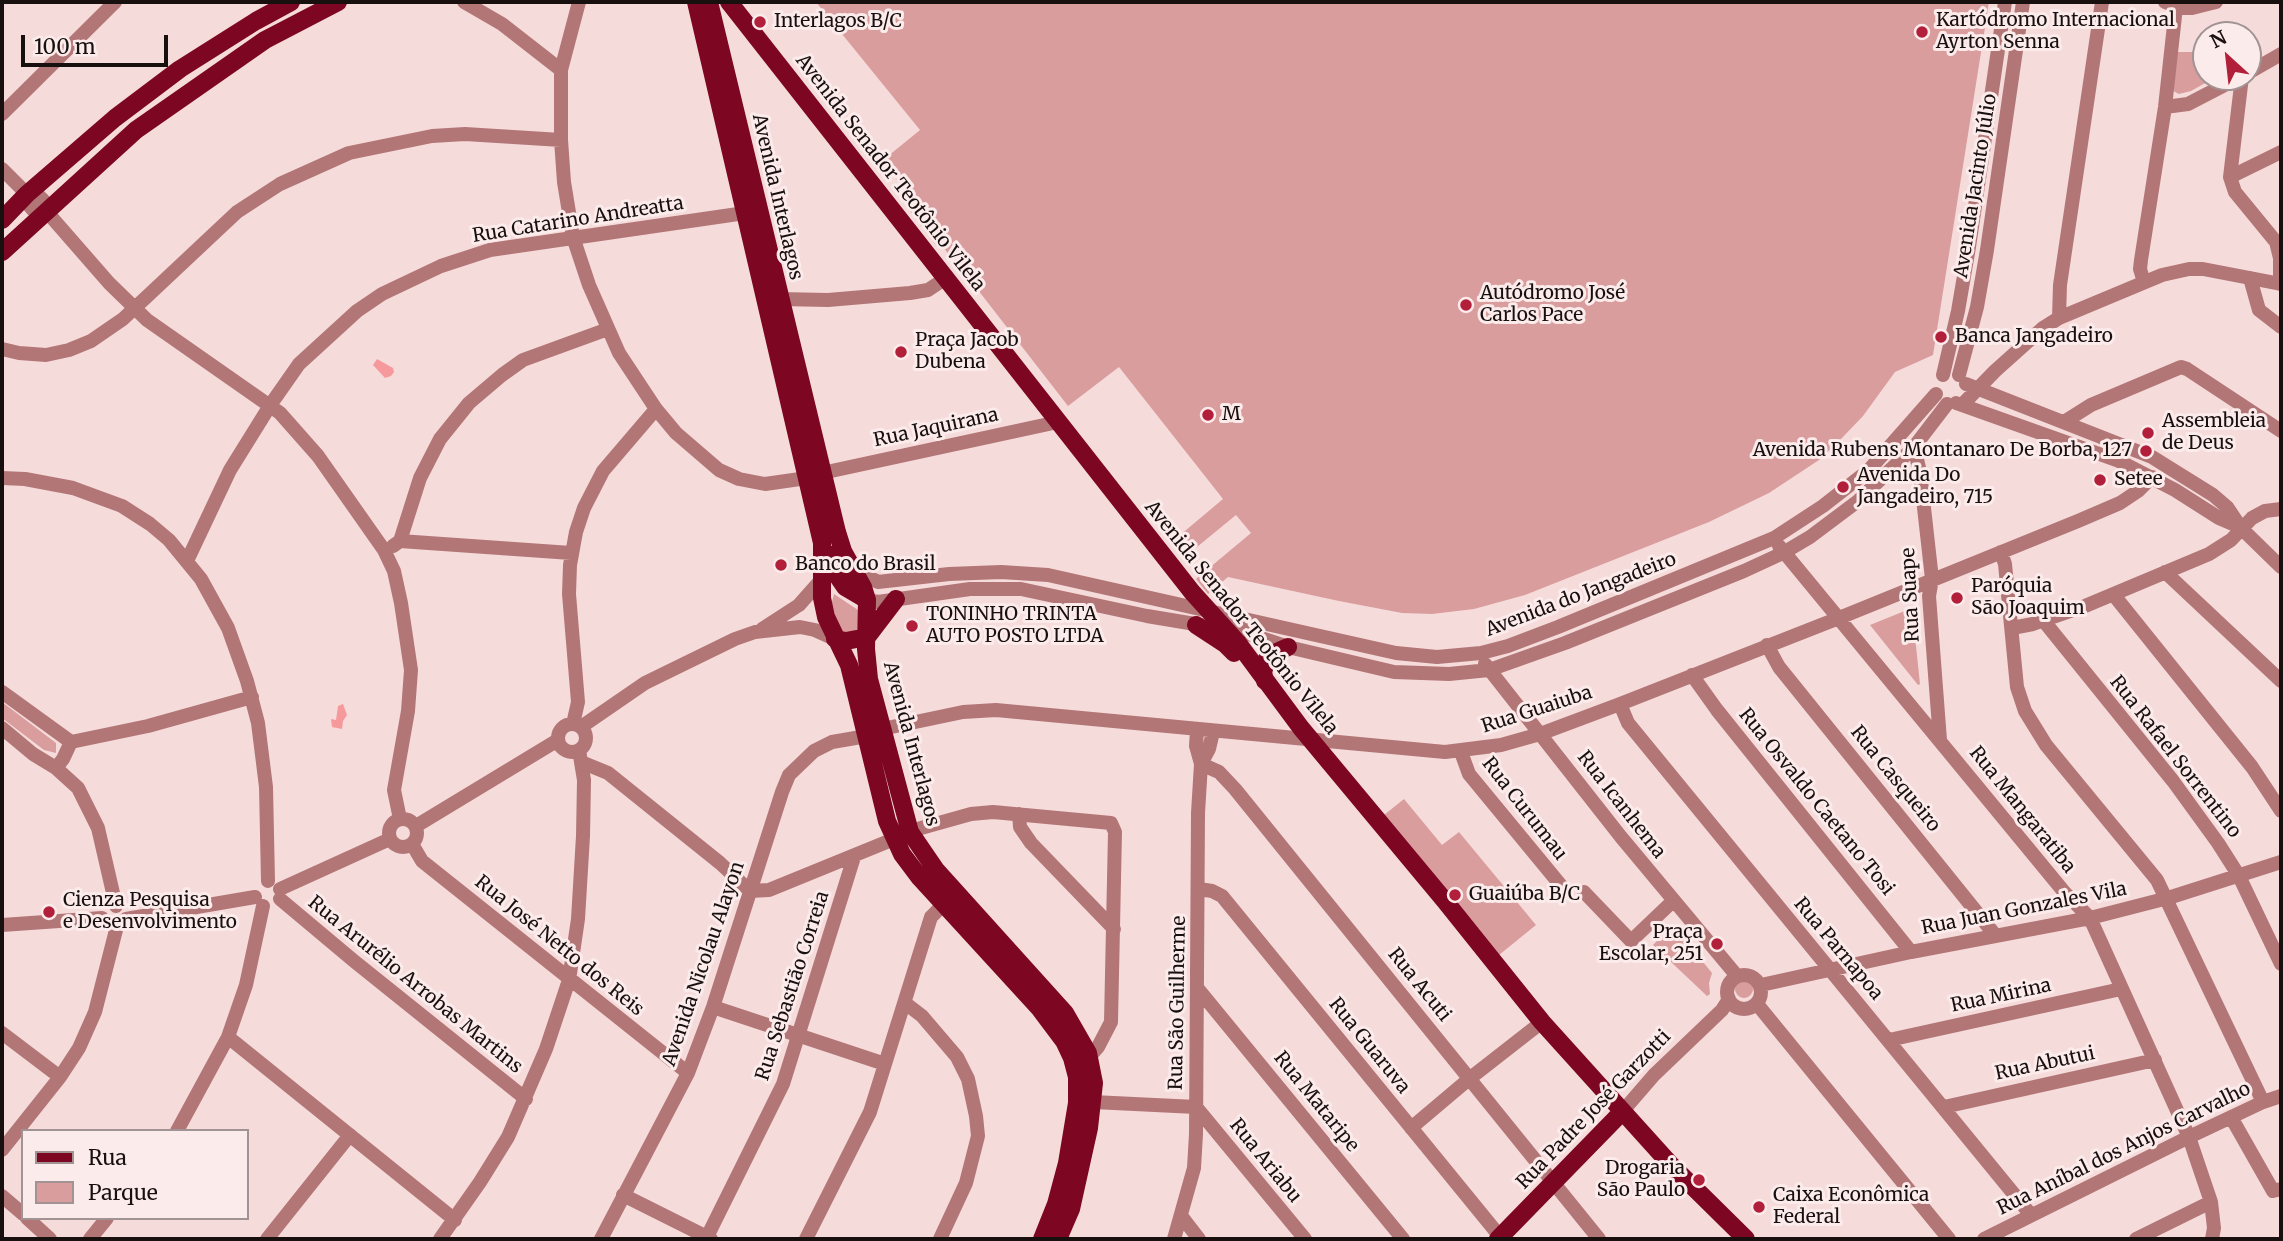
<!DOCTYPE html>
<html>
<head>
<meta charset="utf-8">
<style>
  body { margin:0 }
  #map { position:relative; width:2283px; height:1241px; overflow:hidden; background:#f6dbdb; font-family:Merriweather,serif }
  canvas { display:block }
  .frame { position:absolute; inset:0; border:4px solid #180f0f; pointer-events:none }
  .legend { position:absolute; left:21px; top:1129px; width:228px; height:91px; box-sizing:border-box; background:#fcebeb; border:2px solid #a19393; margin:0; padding:9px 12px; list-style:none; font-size:21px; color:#180f0f }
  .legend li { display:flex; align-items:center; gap:14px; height:35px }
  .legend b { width:35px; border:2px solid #a19393 }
  .north { position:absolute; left:2192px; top:21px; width:70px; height:70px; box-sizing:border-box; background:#fcebeb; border:2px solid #a19393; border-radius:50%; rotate:333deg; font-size:19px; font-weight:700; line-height:28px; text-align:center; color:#180f0f }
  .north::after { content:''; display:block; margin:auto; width:24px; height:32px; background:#b21f3a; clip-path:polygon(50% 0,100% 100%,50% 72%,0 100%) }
  .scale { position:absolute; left:21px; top:35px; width:147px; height:32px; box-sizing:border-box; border:4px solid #180f0f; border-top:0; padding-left:9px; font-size:21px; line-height:24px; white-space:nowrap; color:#180f0f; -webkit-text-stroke:5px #fcebeb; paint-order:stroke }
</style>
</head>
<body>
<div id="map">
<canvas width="2283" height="1241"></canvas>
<div class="frame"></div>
<ul class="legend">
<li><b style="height:9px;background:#7d0622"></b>Rua</li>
<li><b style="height:19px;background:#da9d9e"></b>Parque</li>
</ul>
<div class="north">N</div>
<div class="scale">100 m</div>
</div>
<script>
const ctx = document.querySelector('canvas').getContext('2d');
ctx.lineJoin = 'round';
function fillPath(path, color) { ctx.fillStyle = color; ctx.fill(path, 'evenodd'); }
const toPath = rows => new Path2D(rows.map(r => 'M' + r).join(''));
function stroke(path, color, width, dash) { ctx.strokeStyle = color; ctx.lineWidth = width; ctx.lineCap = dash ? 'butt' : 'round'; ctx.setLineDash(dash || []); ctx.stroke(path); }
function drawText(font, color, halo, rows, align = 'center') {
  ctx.font = font + ' Merriweather,serif'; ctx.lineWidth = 6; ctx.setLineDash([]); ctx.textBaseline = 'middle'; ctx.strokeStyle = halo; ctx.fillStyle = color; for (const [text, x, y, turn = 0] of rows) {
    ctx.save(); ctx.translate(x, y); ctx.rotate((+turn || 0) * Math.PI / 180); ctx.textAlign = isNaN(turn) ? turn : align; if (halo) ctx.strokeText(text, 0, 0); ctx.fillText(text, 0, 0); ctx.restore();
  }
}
fillPath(toPath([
  [816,2,1989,2,1933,355,1895,372,1863,416,1841,439,1819,460,1769,493,1709,522,1525,595,1474,609,1432,614,1402,613,1339,601,1228,577,1208,594,1196,579,1251,533,1236,515,1186,556,1173,541,1223,499,1119,367,1068,406,971,281,973,279,970,274,965,277,941,244,937,247,910,211,912,200,882,161,920,130],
  [2176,52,2206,52,2206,77,2216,77,2191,91,2179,94,2175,92,2172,89],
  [834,594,861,612,863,626,846,639,830,609],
  [1912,608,1920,684,1918,685,1870,625],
  [2,702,56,743,56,753,44,750,2,718],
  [1404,799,1442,845,1459,832,1536,925,1499,955,1384,815],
  [1673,925,1712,973,1709,983,1710,994,1707,996,1653,945],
  '1735 989a9 9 0 1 1 18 0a9 9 0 1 1-18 0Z'
]), '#da9d9e');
fillPath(toPath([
  [377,359,393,368,394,372,391,376,385,378,373,365],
  [343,704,347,715,343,721,342,729,332,727,331,719,336,720,338,706]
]), '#f6999c');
stroke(toPath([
  [464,2,502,24,561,70],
  [579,2,561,70,561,140,564,182,573,237,589,285,619,353,656,409,676,433,719,470,739,479,765,484,807,478],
  [2165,2,2181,8,2192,8,2216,2],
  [2248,73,2281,54],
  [2242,77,2230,177,2235,192,2276,242,2280,258,2280,284],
  [2165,107,2188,104,2240,77],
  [2,114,115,2],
  [2,169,27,194],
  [2230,177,2281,152],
  [27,194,37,194,43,200,47,212,109,283,147,320,280,413,318,456,384,550,394,571,401,603,411,670,408,711,394,790,400,819],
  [27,194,27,203,33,210,47,212],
  [2250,278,2259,310,2281,327],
  [2144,282,2140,269,2141,260,2165,107,2176,7],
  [779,299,828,300,910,293,928,290,946,278],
  [2059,318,2060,285,2102,2],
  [2,349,19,353,46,355,69,350,91,341,123,319,237,212,280,184,349,153,432,136,465,134,561,140],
  [1943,375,1958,311,1969,247,2005,2],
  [1959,375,1977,307,1987,250,2023,2],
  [1966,384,2152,457,2213,495,2227,507,2241,528,2281,567],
  [1956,403,2119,461,2175,490,2219,518,2240,527],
  [1962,405,1995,371,2043,328,2059,318,2162,275,2189,269,2203,269,2281,284],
  [2064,422,2091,405,2181,367,2187,369,2281,431],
  [1914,447,1920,472,1932,579,1929,596,1940,740],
  [822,473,1058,422],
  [2,478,25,479,73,488,122,506,150,524,169,540,201,579,228,628,247,681,258,723,266,787,268,881],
  [400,541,420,478,440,439,469,403,502,375,523,360,608,329],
  [393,546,400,541,571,553],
  [1779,546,2065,893,2090,918,2189,1137,2211,1202,2214,1228,2212,1239],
  [2001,552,2005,564,2017,687,2025,711,2046,745,2157,880,2263,1102],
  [187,561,230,470,271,404,299,364,357,311,382,294,441,266,490,250,745,213],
  [853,569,878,582,949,574,1001,572,1048,575,1396,653,1437,657,1481,653,1508,646,1558,627,1774,538,1823,506,1869,470,1936,394],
  [2165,572,2281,681],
  [2113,594,2252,767,2281,811],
  [867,600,878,602,970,589,1021,589,1147,616,1243,632,1288,647,1394,672,1449,674,1489,670,1565,643,1744,571,1783,553,1810,537,1858,501,1914,447,1947,404],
  [2043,620,2173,781,2218,843,2239,876,2281,964],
  [2012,628,2033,624,2085,606,2209,554,2231,540,2252,518,2265,511,2281,509],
  [762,629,799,605,822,579],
  [1767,645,1779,667,1995,935],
  [1485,664,1621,837,1737,976],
  [1692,675,1717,710,1911,952],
  [2,692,71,742],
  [1620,704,1628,723,2031,1215],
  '558 738a14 14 0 1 1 28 0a14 14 0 1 1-28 0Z',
  [573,724,578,702,569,594,570,565,576,532,584,508,603,471,656,409],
  [581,727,645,683,735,639,755,632,800,627,815,630,835,639],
  [2,728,33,754,56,768,63,759,71,742],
  [882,729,963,712,996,710,1445,752,1501,745,1540,734,1620,704,1839,618,2078,521,2120,503,2138,491,2152,477],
  [1197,730,1196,746,1201,764],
  [71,742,148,726,252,697],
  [1461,752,1469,774,1563,888],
  [581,762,608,773,720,863,750,891,769,890,921,828,971,814,993,812,1111,823,1115,832,1111,1022,1098,1047,1089,1057],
  [1201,764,1219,772,1235,789,1599,1239],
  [56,768,78,788,98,828,116,906],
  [1019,814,1020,827,1031,843,1114,929],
  '389 833a14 14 0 1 1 28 0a14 14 0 1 1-28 0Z',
  [416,826,558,740],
  [412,844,422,861,432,869,688,1073],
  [280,889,390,839],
  [1199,889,1212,891,1222,896,1502,1239],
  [1584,892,1631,941,1673,901],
  [280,899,354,961,526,1099],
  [126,919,255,897],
  [2,925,102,918],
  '1727 992a17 17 0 1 1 34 0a17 17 0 1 1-34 0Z',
  [1761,985,1911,952,2090,918,2168,898,2281,862],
  [1198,989,1403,1239],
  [905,1003,922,1016,957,1057,968,1079,976,1116,978,1136,966,1183,940,1239],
  [1757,1004,1949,1239],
  [713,1007,885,1064],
  [2,1033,60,1077],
  [228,1037,455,1220],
  [1889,1040,2121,989],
  [1093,1102,1196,1107,1305,1239],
  [1944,1107,2155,1060],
  [1622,1112,1654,1075,1722,1010,1729,999],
  [2231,1117,2273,1191,2281,1189],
  [1411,1128,1469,1079,1542,1022],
  [177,1131,228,1037,246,985,263,906],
  [2,1150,60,1077,79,1048,95,1012,116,930],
  [623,1195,711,1239],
  [2,1196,23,1214],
  [1182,1217,1199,1239],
  [27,1218,50,1239],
  [707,1237,783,1084,854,857],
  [90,1239,107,1218],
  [267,1239,350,1135],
  [440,1239,480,1182,508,1137,546,1049,569,980,578,919,583,836,584,780,579,750],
  [601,1239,688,1073,713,1007,782,792,789,775,814,751,832,742,867,736],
  [806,1239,870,1112,931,917,943,905],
  [1174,1239,1194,1168,1196,1134,1198,813,1201,764,1209,749,1213,732],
  [1984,1239,2189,1137,2263,1102,2281,1096],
  [2136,1239,2211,1202]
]), '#b37677', 14);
stroke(toPath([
  [696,2,822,543,822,598,826,617,849,665,887,821,902,854,920,878,1040,1009,1064,1041,1072,1058,1077,1077,1077,1103,1067,1163,1056,1204,1042,1239],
  [709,2,837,532,843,551,863,587,867,600,866,649,869,679,910,832,936,870,1065,1013,1088,1053,1094,1083,1089,1128,1071,1209,1058,1239],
  [729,2,1192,592,1238,643,1301,728,1445,901,1542,1022,1672,1166,1746,1239],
  [2,220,27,194,115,118,180,69,256,21,291,2],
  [2,252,136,130,265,40,338,2],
  [826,553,834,571,845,587,867,600],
  [1196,625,1225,644,1234,653],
  [835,639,846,641,867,637,896,599],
  [1265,681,1263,672,1268,656,1288,647],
  [1498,1239,1622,1112]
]), '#7d0622', 18);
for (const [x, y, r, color] of [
  [760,22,7,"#b21f3a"],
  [1922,32,7,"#b21f3a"],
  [1466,305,7,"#b21f3a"],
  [1941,337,7,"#b21f3a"],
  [901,352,7,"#b21f3a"],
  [1208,415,7,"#b21f3a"],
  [2148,433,7,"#b21f3a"],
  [2146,451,7,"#b21f3a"],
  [2100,480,7,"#b21f3a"],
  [1843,487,7,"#b21f3a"],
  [781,565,7,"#b21f3a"],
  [1957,598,7,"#b21f3a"],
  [912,626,7,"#b21f3a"],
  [1455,895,7,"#b21f3a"],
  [49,912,7,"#b21f3a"],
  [1717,944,7,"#b21f3a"],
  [1699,1180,7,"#b21f3a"],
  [1759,1207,7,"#b21f3a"]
]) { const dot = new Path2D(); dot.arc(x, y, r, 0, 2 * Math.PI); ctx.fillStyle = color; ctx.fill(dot); stroke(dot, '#fcebeb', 2.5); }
drawText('19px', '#180f0f', '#fcebeb', [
  ["Kartódromo Internacional",1936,21],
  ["Ayrton Senna",1936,43],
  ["Interlagos B/C",774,22],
  ["Autódromo José",1480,294],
  ["Carlos Pace",1480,316],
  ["Banca Jangadeiro",1955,337],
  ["Praça Jacob",915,341],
  ["Dubena",915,363],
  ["M",1222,415],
  ["Assembleia",2162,422],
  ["de Deus",2162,444],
  ["Avenida Rubens Montanaro De Borba, 127",2132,451,"right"],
  ["Avenida Do",1857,476],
  ["Jangadeiro, 715",1857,498],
  ["Setee",2114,480],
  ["Banco do Brasil",795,565],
  ["Paróquia",1971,587],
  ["São Joaquim",1971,609],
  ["TONINHO TRINTA",926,615],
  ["AUTO POSTO LTDA",926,637],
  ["Guaiúba B/C",1469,895],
  ["Cienza Pesquisa",63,901],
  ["e Desenvolvimento",63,923],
  ["Praça",1703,933,"right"],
  ["Escolar, 251",1703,955,"right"],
  ["Drogaria",1685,1169,"right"],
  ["São Paulo",1685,1191,"right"],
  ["Caixa Econômica",1773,1196],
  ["Federal",1773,1218]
], 'left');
drawText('19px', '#180f0f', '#fcebeb', [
  ["Avenida Senador Teotônio Vilela",890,173,52],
  ["Avenida Jacinto Júlio",1976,186,-81],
  ["Avenida Interlagos",777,197,77],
  ["Rua Catarino Andreatta",578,220,-9],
  ["Rua Jaquirana",936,428,-12],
  ["Avenida do Jangadeiro",1581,595,-21],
  ["Rua Suape",1911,595,-93],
  ["Avenida Senador Teotônio Vilela",1241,618,51],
  ["Rua Guaiuba",1537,710,-18],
  ["Avenida Interlagos",911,744,75],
  ["Rua Rafael Sorrentino",2175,757,52],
  ["Rua Casqueiro",1895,779,51],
  ["Rua Osvaldo Caetano Tosi",1816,802,51],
  ["Rua Icanhema",1621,805,52],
  ["Rua Curumau",1524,809,52],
  ["Rua Mangaratiba",2022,810,51],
  ["Rua Juan Gonzales Vila",2024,909,-11],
  ["Rua José Netto dos Reis",559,946,39],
  ["Rua Parnapoa",1838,949,50],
  ["Avenida Nicolau Alayon",704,964,-71],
  ["Rua Arurélio Arrobas Martins",415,985,39],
  ["Rua Acuti",1419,985,51],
  ["Rua Sebastião Correia",793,986,-72],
  ["Rua Mirina",2001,996,-12],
  ["Rua São Guilherme",1178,1003,-89],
  ["Rua Guaruva",1369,1046,51],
  ["Rua Abutui",2045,1064,-12],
  ["Rua Mataripe",1316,1102,51],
  ["Rua Padre José Garzotti",1594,1110,-46],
  ["Rua Aníbal dos Anjos Carvalho",2124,1149,-26],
  ["Rua Ariabu",1265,1161,51]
]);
</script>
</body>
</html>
